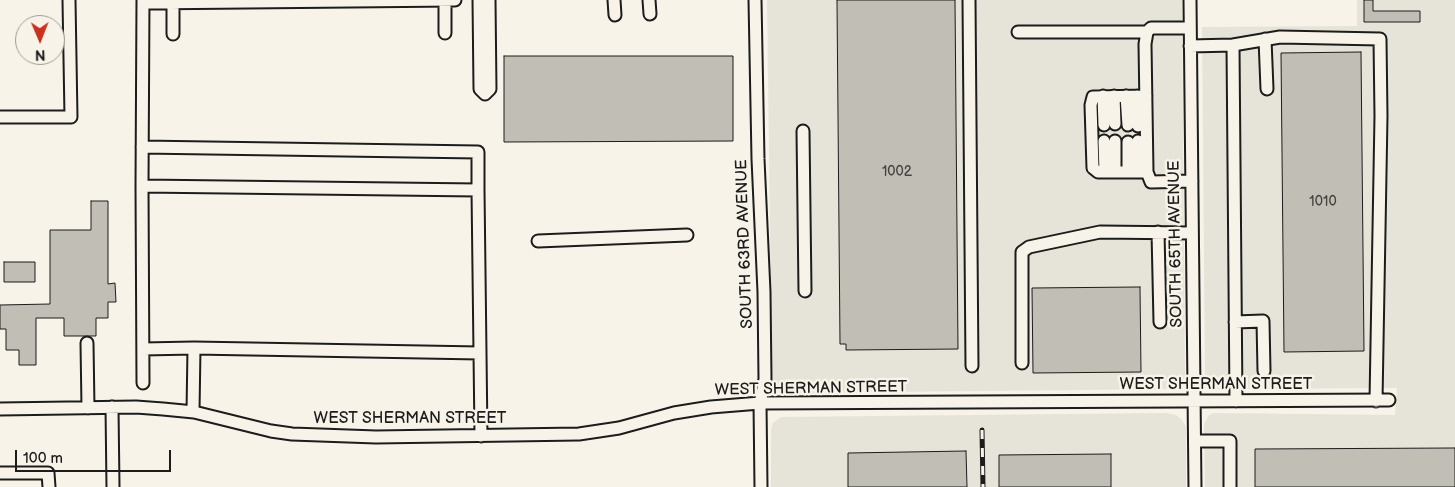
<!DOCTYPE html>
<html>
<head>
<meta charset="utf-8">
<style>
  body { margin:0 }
  #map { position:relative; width:1455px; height:487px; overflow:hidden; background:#f7f3e8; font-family:"Balsamiq Sans",sans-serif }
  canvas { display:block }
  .north { position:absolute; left:15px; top:15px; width:50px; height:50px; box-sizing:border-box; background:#f7f3e8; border:1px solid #9f9d96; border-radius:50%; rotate:179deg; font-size:14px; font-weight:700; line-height:20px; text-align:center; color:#1c1c1c }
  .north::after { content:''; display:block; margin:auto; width:18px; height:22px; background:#c8321e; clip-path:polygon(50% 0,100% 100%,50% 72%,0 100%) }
  .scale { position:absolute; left:15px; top:450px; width:156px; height:22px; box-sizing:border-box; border:2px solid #1c1c1c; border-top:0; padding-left:6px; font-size:15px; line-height:18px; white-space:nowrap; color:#1c1c1c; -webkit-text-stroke:4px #f7f3e8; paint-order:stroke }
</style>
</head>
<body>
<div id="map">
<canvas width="1455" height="487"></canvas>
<div class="north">N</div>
<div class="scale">100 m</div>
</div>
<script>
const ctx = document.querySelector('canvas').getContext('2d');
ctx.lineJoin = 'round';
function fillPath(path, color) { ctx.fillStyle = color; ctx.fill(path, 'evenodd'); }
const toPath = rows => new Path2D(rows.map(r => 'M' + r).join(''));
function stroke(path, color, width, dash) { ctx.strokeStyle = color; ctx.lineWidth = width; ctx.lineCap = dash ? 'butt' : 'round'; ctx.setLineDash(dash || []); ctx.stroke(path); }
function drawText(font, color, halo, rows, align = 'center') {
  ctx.font = font + ' "Balsamiq Sans",sans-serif'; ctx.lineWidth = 5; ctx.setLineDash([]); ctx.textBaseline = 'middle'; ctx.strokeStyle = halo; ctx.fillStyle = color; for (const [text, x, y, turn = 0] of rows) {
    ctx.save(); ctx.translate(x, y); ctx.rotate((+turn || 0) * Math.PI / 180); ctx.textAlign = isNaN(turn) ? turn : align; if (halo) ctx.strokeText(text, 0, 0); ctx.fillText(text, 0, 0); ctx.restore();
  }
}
fillPath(toPath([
  [767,0,1182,0,1185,376,1182,383,1176,389,786,393,778,390,772,382],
  [1357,0,1455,0,1455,487,1205,487,1204,425,1208,416,1213,413,1395,415,1397,388,1217,389,1209,384,1205,380,1202,27,1357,26],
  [1166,413,1176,415,1182,420,1186,427,1186,487,771,487,771,430,773,423,781,417]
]), '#e6e3d9');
const building = toPath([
  [837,0,955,0,958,349,846,350,846,344,840,344,837,0],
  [1364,0,1373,0,1373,11,1420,11,1420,22,1364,22,1364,0],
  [1361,52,1364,351,1284,352,1281,53,1361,52],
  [504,56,733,56,733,141,504,142,504,56],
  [91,201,108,201,108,284,115,283,116,302,108,302,108,318,96,318,96,336,64,336,64,318,36,318,36,365,19,365,19,350,6,350,6,329,0,329,0,305,50,304,50,230,91,230,91,201],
  [4,262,35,262,35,282,4,282,4,262],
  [1140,287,1141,372,1033,373,1032,288,1140,287],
  [1455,448,1455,487,1255,487,1255,449,1455,448],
  [966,451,967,487,848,487,848,453,966,451],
  [1111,454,1111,487,999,487,999,455,1111,454]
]);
fillPath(building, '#c0beb5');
stroke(building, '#1c1c1c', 1);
const minor = toPath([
  [479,0,480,89,485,94,490,89,489,0],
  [614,0,615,15],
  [649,0,650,14],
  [755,0,758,159,764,292,765,379,760,403,761,487],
  [969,0,972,366],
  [1190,0,1195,487],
  [143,3,455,0],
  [1190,28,1151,28,1147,32,1145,44,1147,172,1151,182,1192,181],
  [1018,32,1147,32],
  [445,33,445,0],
  [173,34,173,0],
  [1265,39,1267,89],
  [1233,45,1280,37,1380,39,1381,116,1376,401],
  [1190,46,1233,45,1236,401],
  [1103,96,1104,125],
  [1114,96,1115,124],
  [1126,96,1128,125],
  [1137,96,1138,126],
  [1146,96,1093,97,1091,105,1093,168,1098,172,1147,172],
  [0,117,71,117,69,0],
  [803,131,805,291],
  [1104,141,1105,172],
  [1128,142,1128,172],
  [142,147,478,152,478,190],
  [1115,172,1115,141],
  [1137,172,1138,141],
  [142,186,143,0],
  [1158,232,1160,322],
  [538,241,687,235],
  [1235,322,1263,321,1264,371],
  [87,343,88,408],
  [143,349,194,348],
  [1022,363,1022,252,1029,247,1100,232,1192,233],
  [143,383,142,186,478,190,480,353],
  [112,407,113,487],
  [0,409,136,407,163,409,194,412,271,431,292,434,376,437,579,434,619,428,674,413,711,407,760,403,1389,400],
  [193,412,194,348,480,353,481,436],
  [1195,441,1230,441,1230,487],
  [0,473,48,473,49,487]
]);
stroke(minor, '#1c1c1c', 15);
stroke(minor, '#f7f3e8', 11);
const rail = toPath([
  [982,430,983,487]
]);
stroke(rail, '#1c1c1c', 5);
stroke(rail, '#f7f3e8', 3, [9]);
drawText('14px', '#454442', null, [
  ["1002",897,172],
  ["1010",1323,202]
]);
drawText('16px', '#1c1c1c', '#f7f3e8', [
  ["SOUTH 63RD AVENUE",745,244,-92],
  ["SOUTH 65TH AVENUE",1176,244,-91],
  ["WEST SHERMAN STREET",1216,385],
  ["WEST SHERMAN STREET",811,389,-1],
  ["WEST SHERMAN STREET",410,419]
]);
</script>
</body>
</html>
